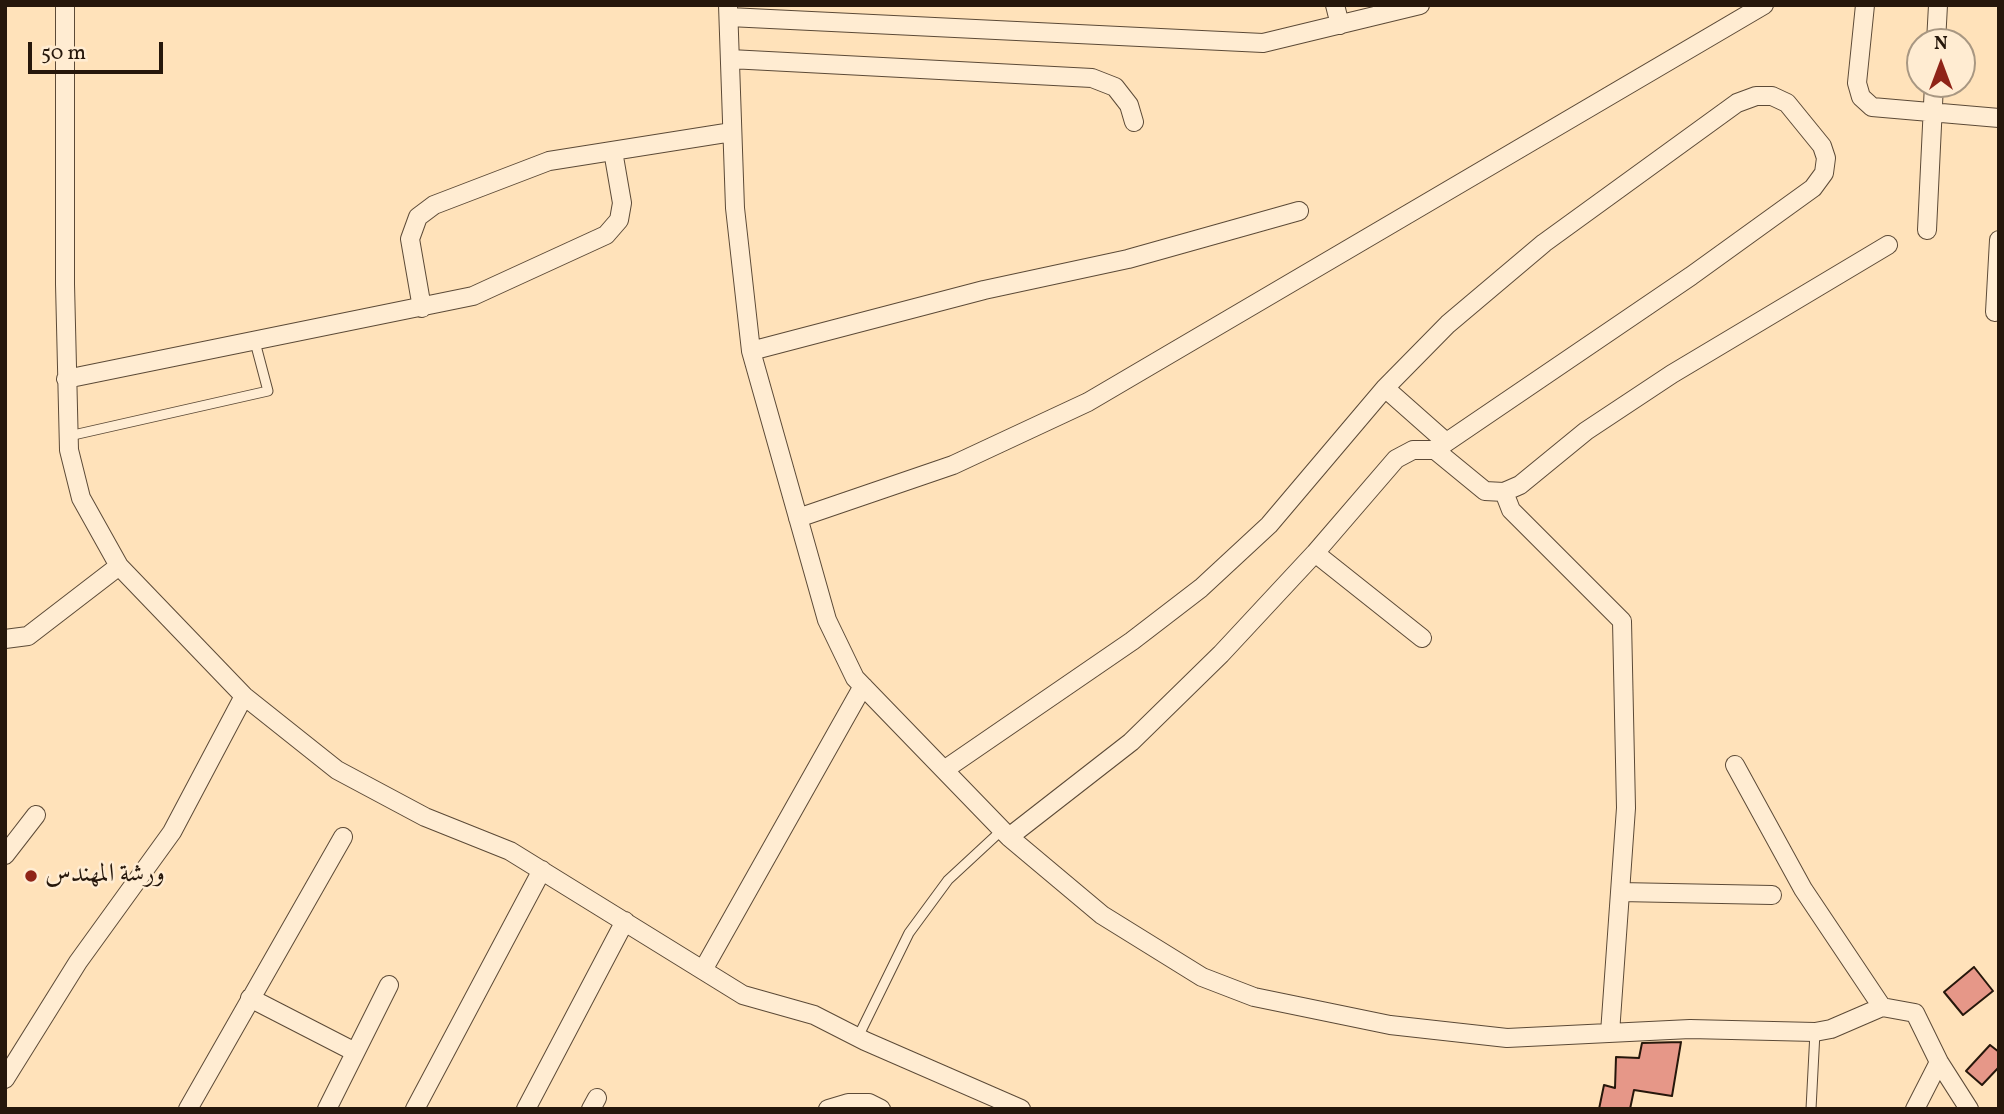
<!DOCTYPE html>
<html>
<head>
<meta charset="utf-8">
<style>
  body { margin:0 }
  #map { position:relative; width:2004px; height:1114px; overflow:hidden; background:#ffe2ba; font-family:Vollkorn,serif }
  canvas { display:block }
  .frame { position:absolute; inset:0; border:7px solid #26170b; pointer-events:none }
  .north { position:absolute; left:1906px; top:28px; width:70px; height:70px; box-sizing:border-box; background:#ffecd2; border:2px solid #a89782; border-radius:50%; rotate:0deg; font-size:19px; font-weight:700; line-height:28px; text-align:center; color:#26170b }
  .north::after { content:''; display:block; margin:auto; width:24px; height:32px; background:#8f2418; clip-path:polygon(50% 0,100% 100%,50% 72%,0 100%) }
  .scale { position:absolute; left:28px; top:42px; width:135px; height:32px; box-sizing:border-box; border:4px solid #26170b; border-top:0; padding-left:9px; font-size:21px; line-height:24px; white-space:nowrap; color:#26170b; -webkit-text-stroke:5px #ffecd2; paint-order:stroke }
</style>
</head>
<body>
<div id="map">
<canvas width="2004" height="1114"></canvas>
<div class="frame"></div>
<div class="north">N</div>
<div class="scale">50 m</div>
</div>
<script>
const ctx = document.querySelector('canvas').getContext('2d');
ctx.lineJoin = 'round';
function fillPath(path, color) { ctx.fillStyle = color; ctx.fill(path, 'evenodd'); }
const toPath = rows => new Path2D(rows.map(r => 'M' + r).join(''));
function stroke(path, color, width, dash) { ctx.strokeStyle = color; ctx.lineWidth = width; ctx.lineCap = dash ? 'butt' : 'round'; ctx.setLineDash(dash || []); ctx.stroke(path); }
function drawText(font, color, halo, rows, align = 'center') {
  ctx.font = font + ' Vollkorn,Amiri,serif'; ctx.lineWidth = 5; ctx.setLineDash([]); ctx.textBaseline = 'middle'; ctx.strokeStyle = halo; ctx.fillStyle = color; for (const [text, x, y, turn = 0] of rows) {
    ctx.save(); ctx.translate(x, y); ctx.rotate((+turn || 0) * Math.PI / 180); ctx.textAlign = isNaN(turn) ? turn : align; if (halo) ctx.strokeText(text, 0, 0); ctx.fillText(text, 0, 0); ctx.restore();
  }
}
const building = toPath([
  [1974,967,1993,991,1963,1015,1944,992,1974,967],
  [1681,1042,1672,1096,1634,1090,1630,1109,1599,1109,1604,1085,1615,1088,1616,1057,1639,1058,1642,1043,1681,1042],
  [1990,1045,1999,1052,1999,1067,1982,1085,1966,1071,1990,1045]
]);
fillPath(building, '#e69788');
stroke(building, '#26170b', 2);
const service = toPath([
  [69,436,268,391,255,342],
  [858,1037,909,933,948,880,1002,830],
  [1811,1109,1815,1032]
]);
const minor = toPath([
  [65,5,65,284,69,450,81,498,119,566,244,696,337,770,425,817,510,851,743,995,814,1015,865,1041,1021,1109],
  [728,5,735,208,751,351,827,620,855,678,1009,837,1102,915,1202,977,1254,997,1390,1025,1507,1038,1690,1029,1815,1032,1831,1029,1882,1007,1915,1013,1939,1062,1969,1109],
  [1335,5,1340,25],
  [1865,5,1857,83,1861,97,1872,107,1999,118],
  [729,17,1263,43,1420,5],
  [1936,42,1938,5],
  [730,59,1092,78,1115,87,1129,105,1134,122],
  [1927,230,1934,84],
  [422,308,410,239,418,217,434,205,549,161,732,132],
  [1995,312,1999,240],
  [751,351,984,290,1128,259,1299,211],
  [66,379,473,296,606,235,619,220,622,203,613,151],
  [1385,388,1446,442],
  [1504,492,1511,510,1622,621,1626,808,1610,1033],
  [798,518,953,465,1088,402,1764,5],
  [1315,553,1422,638],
  [5,639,28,636,119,566],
  [1735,765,1803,889,1882,1007],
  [944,770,1132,641,1201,588,1269,525,1385,388,1448,324,1544,243,1737,103,1756,96,1772,96,1787,103,1822,146,1826,158,1824,173,1813,188,1691,276,1435,450],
  [1009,837,1131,742,1221,654,1315,553,1396,459,1413,450,1435,450,1485,491,1504,492,1520,485,1586,431,1672,374,1888,245],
  [5,855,36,815],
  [1620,892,1772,895],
  [703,970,863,686],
  [250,998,355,1052],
  [5,1079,78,962,172,832,244,696],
  [188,1109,343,837],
  [327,1109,389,985],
  [415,1109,542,870],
  [526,1109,625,921],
  [591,1109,597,1098],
  [828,1109,848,1103,869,1103,881,1109],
  [1915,1109,1939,1062]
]);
stroke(service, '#5c4a37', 11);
stroke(minor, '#5c4a37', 20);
stroke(service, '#ffecd2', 9);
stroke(minor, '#ffecd2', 18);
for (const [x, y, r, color] of [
  [31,876,7,"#8f2418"]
]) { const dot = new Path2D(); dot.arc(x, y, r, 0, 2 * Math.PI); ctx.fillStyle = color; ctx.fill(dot); stroke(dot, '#ffecd2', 2.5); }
drawText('26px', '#26170b', '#ffecd2', [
  ["ورشة المهندس",45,876]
], 'left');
</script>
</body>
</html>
